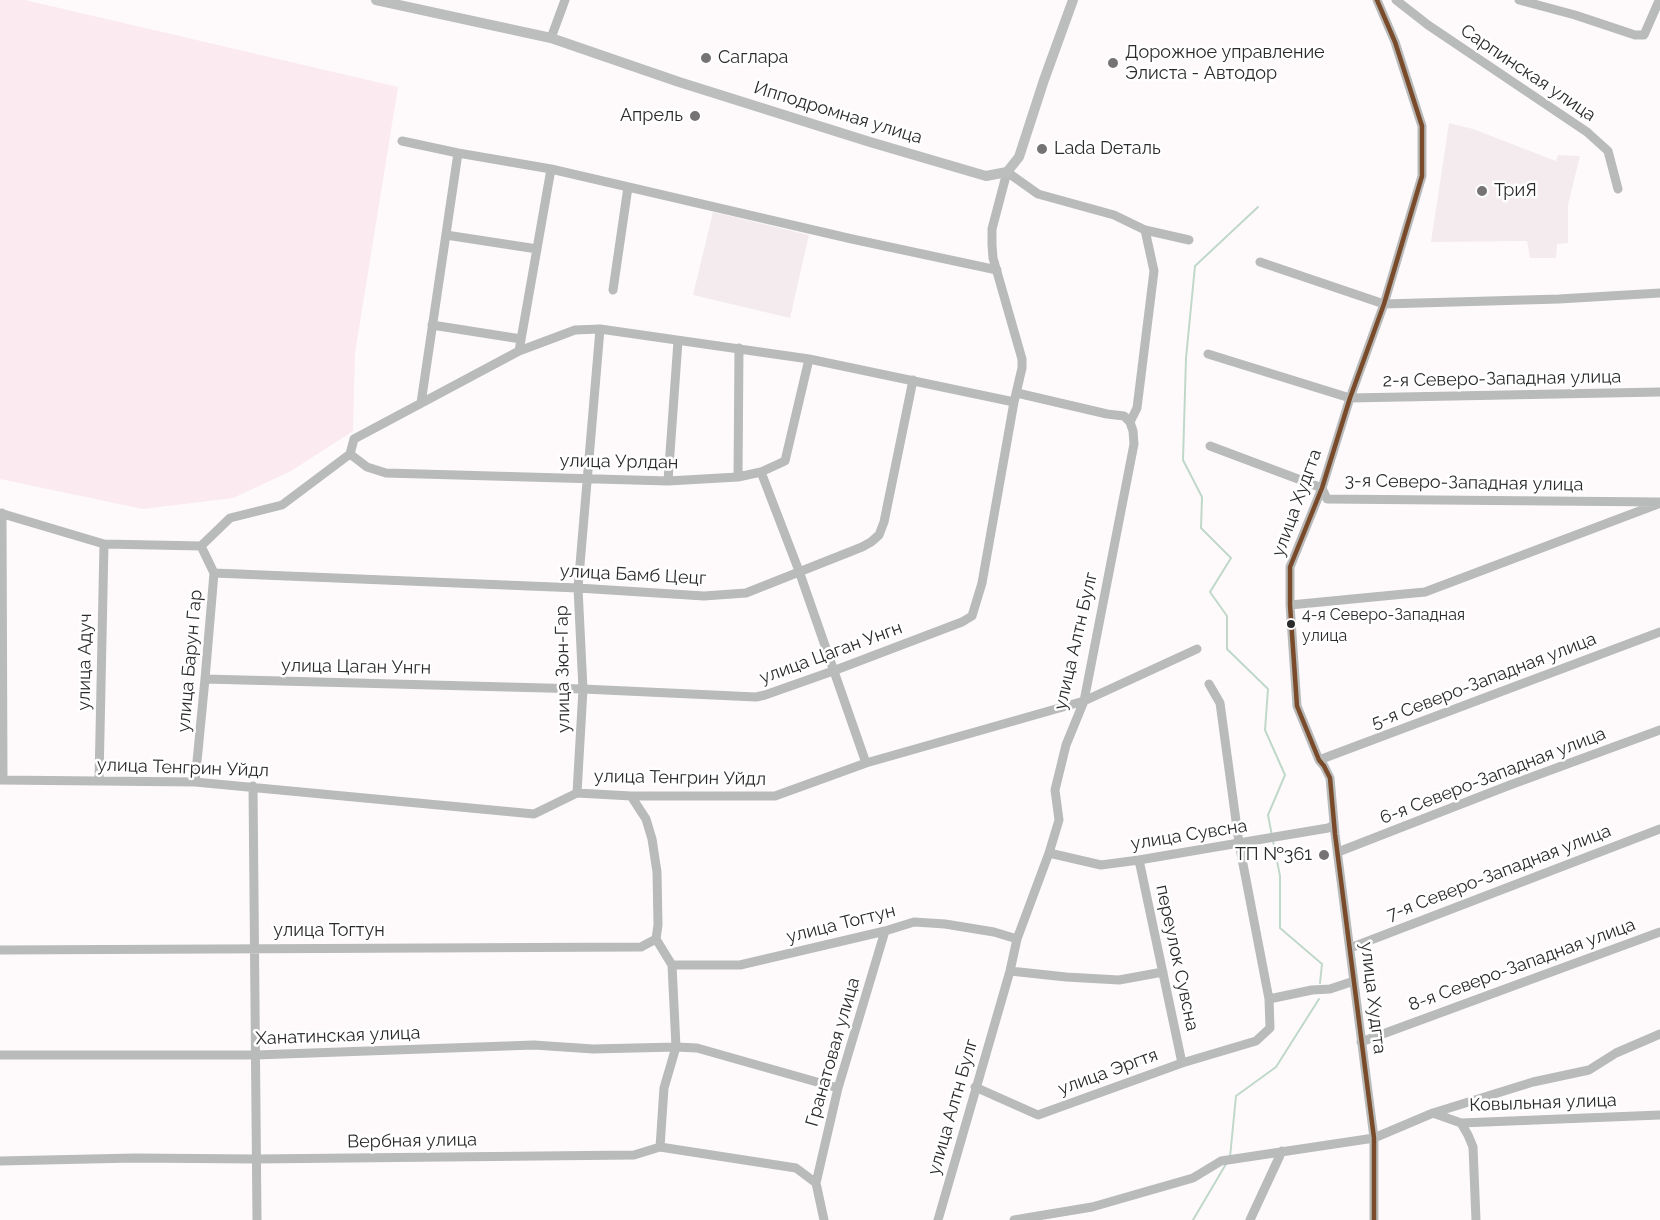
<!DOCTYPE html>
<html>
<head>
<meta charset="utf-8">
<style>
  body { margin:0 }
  canvas { display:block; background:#fefafc }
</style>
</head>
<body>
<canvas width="1660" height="1220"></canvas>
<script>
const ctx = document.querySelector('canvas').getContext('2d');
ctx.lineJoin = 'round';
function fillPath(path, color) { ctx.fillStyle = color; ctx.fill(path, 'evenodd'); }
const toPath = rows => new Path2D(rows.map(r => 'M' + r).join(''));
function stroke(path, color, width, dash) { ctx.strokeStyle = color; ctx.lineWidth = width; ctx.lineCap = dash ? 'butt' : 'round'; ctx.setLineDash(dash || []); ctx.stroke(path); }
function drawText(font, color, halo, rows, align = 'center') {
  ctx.font = font + ' Raleway,sans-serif'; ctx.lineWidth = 5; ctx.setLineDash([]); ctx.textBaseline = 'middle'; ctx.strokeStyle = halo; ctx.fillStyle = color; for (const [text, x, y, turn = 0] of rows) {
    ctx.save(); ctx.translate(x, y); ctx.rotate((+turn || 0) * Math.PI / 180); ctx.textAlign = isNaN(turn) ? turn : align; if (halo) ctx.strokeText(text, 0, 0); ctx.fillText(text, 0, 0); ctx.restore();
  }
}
fillPath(toPath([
  [1449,123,1473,129,1556,161,1558,155,1580,156,1568,205,1568,243,1557,244,1556,258,1530,258,1527,241,1431,242],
  [713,212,809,235,790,318,693,295]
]), '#f4ebee');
fillPath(toPath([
  [0,0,25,0,398,87,355,353,353,431,291,471,233,498,143,509,0,479]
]), '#fbeaef');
stroke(toPath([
  [1258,207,1195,266,1186,358,1183,460,1202,497,1201,528,1231,558,1210,592,1227,616,1227,649,1268,689,1265,730,1285,775,1268,815,1272,836],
  [1273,841,1280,876,1280,928,1322,964,1320,983],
  [1230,1157,1236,1096,1276,1067,1319,999],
  [1193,1220,1226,1164]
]), '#c0d8ca', 2);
stroke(toPath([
  [1396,0,1428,25,1587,132,1608,151,1618,189],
  [1519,0,1575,15,1635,35,1644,35,1658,3],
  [551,38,565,0],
  [402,141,458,153,551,169,852,239,997,270],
  [1145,230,1189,240],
  [446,235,537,249],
  [1260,262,1384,304,1559,299,1660,293],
  [613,290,628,187],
  [432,325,521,339],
  [519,351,551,169],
  [1208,354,1350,398,1660,392],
  [421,403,458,153],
  [1210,446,1322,488,1327,499,1660,502],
  [350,454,367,467,386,473,668,481,738,477,761,472,785,461,809,359],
  [761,472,799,571,866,763],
  [738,477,739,348],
  [668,481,678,341],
  [0,513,104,544,201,546],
  [2,513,3,780],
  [201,546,230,518,282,505,350,454,354,439,519,351,575,330,600,329,809,359,1014,402],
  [214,573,578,588,704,596,746,593,862,547,871,542,879,535,884,522,913,380],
  [1290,605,1425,592,1658,504],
  [205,679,583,689,756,697,765,695,833,671,962,622,972,616,982,583,1014,402,1022,368,1022,359,993,258,992,245,992,229,1007,172,1038,194,1114,215,1145,230,1154,271,1137,408,1130,422],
  [1319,760,1660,632],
  [0,780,195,782,534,814,577,793,631,796,775,796,866,763,1084,701,1197,649],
  [99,780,104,544],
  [195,782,205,679,214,573,201,546],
  [253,786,257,1220],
  [577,793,583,689,578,588,600,329],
  [631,796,646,819,652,839,657,872,658,925,656,939,672,965,676,1047,664,1088,660,1147],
  [1338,852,1510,785,1660,730],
  [1049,853,1101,865,1139,860,1239,843,1328,828,1334,825],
  [1139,860,1182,1063],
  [1350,948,1660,829],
  [0,950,641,947,656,939],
  [672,965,740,965,885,931,914,922,945,924,994,932,1017,939],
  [1010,971,1066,977,1119,980,1163,972],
  [1269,999,1312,990,1330,989,1354,981],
  [1361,1042,1660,932],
  [0,1055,256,1055,534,1045,593,1049,676,1047,697,1048,838,1088],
  [975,1087,1038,1115,1182,1063,1256,1041,1270,1028,1269,999,1239,843,1220,703,1209,684],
  [1433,1113,1533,1082,1589,1070,1616,1053,1660,1034],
  [1461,1123,1468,1135,1473,1147,1476,1220],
  [0,1161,135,1158,256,1159,634,1155,660,1147,796,1168,816,1183],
  [824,1220,816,1183,838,1088,885,931],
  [938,1220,1010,971,1017,939,1049,853,1059,820,1055,790,1066,745,1084,701,1134,444,1133,431,1130,422,1124,416,1107,414,1017,393],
  [1014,1220,1092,1207,1193,1178,1221,1161,1374,1138,1433,1113,1461,1123,1660,1115],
  [1250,1220,1282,1151],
  [1374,1220,1374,1138,1335,834,1330,778,1324,766,1319,760,1297,706,1290,605,1290,567,1322,488,1350,398,1384,304,1422,176,1422,126,1395,42,1377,0]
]), '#b8bbba', 9);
stroke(toPath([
  [376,0,551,38,679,82,870,142,986,176,1007,172,1019,157,1044,80,1073,0]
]), '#bbbebc', 10);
stroke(toPath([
  [1374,1220,1374,1138,1335,834,1330,778,1324,766,1319,760,1297,706,1290,605,1290,567,1322,488,1350,398,1384,304,1422,176,1422,126,1395,42,1377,0]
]), '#7a4b2a', 4.5);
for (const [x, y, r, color] of [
  [706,58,6,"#767374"],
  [1113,63,6,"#767374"],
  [695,116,6,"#767374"],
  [1042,149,6,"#767374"],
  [1482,191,6,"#767374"],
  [1291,624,5,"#2c2b2b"],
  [1324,855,6,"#767374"]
]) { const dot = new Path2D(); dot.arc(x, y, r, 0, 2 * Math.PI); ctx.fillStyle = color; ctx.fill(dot); stroke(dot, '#fff', 2); }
drawText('16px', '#2c2b2b', '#fff', [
  ["4-я Северо-Западная",1302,615],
  ["улица",1302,636]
], 'left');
drawText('18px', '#2c2b2b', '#fff', [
  ["Дорожное управление",1125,53],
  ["Элиста - Автодор",1125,74],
  ["Саглара",718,58],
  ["Апрель",683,116,"right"],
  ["Lada Dеталь",1054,149],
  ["ТриЯ",1494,191],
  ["ТП №361",1312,855,"right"]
], 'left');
drawText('18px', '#2c2b2b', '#fff', [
  ["Сарпинская улица",1528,73,34],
  ["Ипподромная улица",838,113,17],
  ["2-я Северо-Западная улица",1502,379,-1],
  ["улица Урлдан",619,462,1],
  ["3-я Северо-Западная улица",1464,483,1],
  ["улица Худгта",1297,503,-70],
  ["улица Бамб Цецг",633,575,3],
  ["улица Алтн Булг",1076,641,-77],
  ["улица Цаган Унгн",831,653,-20],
  ["улица Барун Гар",190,661,-85],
  ["улица Адуч",85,662,-89],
  ["улица Цаган Унгн",356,667,1],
  ["улица Зюн-Гар",563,669,-91],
  ["5-я Северо-Западная улица",1484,681,-21],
  ["улица Тенгрин Уйдл",183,768,2],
  ["6-я Северо-Западная улица",1493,776,-21],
  ["улица Тенгрин Уйдл",680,778,1],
  ["улица Сувсна",1189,835,-9],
  ["7-я Северо-Западная улица",1499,873,-21],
  ["улица Тогтун",841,924,-14],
  ["улица Тогтун",329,931],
  ["переулок Сувсна",1177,958,78],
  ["8-я Северо-Западная улица",1522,965,-20],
  ["улица Худгта",1373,998,83],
  ["Ханатинская улица",338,1036,-2],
  ["Гранатовая улица",833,1052,-74],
  ["улица Эргтя",1108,1072,-20],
  ["Ковыльная улица",1543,1103,-2],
  ["улица Алтн Булг",953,1107,-74],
  ["Вербная улица",412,1141,-1]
]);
</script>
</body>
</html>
